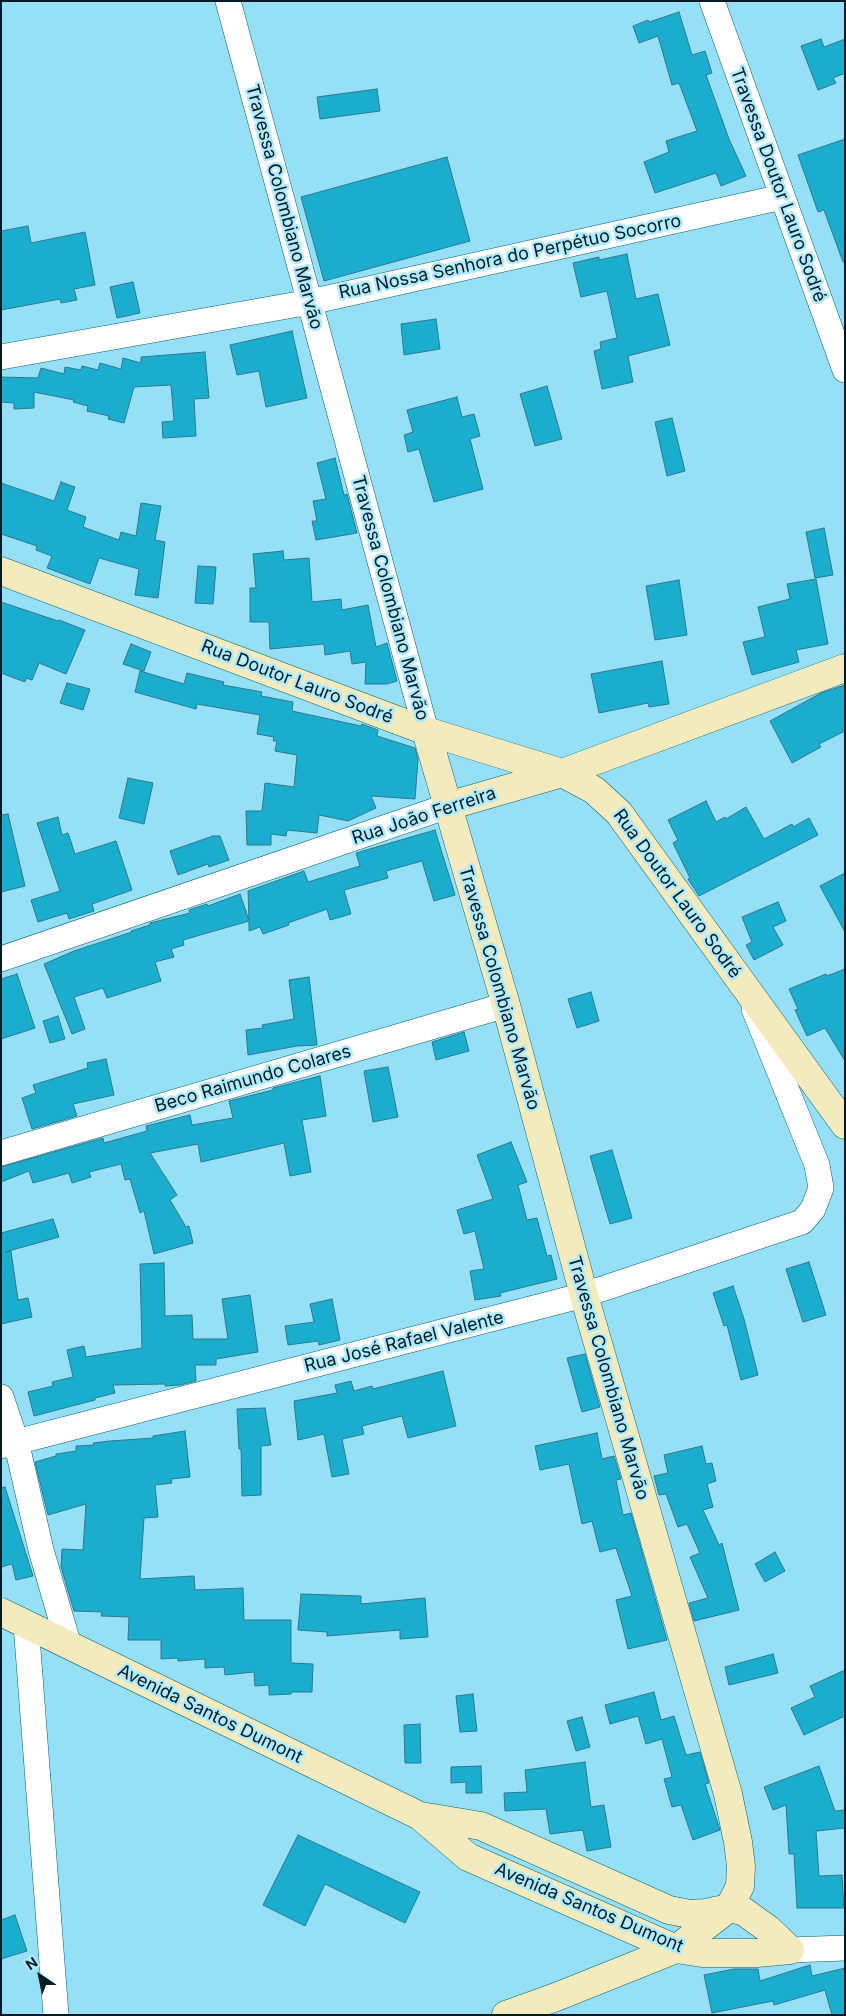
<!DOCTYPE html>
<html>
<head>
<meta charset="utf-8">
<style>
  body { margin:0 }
  #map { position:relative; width:846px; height:2016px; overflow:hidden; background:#95e0f7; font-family:Inter,sans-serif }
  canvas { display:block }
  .frame { position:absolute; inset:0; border:2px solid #001b23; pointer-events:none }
  .north { position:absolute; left:15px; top:1951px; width:50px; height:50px; -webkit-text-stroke:4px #b0ebfd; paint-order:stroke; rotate:326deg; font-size:14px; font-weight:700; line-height:20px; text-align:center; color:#001b23 }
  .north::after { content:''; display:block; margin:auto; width:18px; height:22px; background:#001b23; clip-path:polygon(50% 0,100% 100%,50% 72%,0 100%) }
</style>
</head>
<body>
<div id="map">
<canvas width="846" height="2016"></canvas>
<div class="frame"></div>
<div class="north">N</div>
</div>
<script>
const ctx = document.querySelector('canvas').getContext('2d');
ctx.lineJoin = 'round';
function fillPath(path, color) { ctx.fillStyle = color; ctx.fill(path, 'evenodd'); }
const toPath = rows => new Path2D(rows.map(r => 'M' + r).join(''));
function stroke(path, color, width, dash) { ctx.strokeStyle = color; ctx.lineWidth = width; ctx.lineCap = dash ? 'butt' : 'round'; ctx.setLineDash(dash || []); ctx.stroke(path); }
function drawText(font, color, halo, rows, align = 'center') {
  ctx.font = font + ' Inter,sans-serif'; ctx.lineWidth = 5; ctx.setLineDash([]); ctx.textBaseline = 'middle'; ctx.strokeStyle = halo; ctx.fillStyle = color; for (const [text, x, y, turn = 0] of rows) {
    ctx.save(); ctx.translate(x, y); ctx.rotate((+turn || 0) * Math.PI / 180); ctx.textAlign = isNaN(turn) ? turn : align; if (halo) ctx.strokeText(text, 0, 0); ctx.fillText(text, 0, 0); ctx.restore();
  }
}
const building = toPath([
  [679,12,692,55,705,51,712,73,706,75,729,139,746,176,721,186,716,173,655,193,644,162,669,152,666,141,697,131,679,83,672,85,658,36,639,43,633,26,648,20,649,22,679,12],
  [821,39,824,47,845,39,845,73,833,78,836,83,818,90,801,46,821,39],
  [377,89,380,111,320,119,317,97,377,89],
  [845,139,845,262,843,262,824,210,818,212,798,155,845,139],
  [447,157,470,241,324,281,301,197,447,157],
  [28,226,31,243,85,232,95,285,74,289,77,300,61,303,60,299,1,310,1,231,28,226],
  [627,254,636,299,658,294,670,345,628,356,633,382,602,389,594,351,601,349,600,342,617,338,607,291,581,297,573,263,599,257,599,260,627,254],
  [133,282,140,313,117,318,110,287,133,282],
  [436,319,440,349,404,355,401,324,436,319],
  [292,331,307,398,266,407,259,371,237,375,230,345,292,331],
  [205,352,209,398,194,399,196,436,163,438,162,422,174,421,171,385,134,387,124,423,108,419,109,416,87,411,88,406,73,402,74,400,34,392,34,408,14,409,14,403,1,402,1,377,38,378,41,368,64,374,65,367,81,370,82,366,98,370,100,363,121,369,123,358,141,363,141,357,205,352],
  [547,386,562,439,535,446,520,394,547,386],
  [457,397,462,417,474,414,480,436,470,439,483,489,434,502,419,449,408,452,404,435,413,432,407,410,457,397],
  [672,418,685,471,667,476,655,422,672,418],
  [335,458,344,495,347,494,357,533,316,540,312,521,317,521,313,501,326,499,317,463,335,458],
  [61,482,75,487,67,510,86,517,83,527,119,540,121,532,136,536,141,503,161,506,155,540,165,542,158,598,135,595,139,569,99,558,90,584,47,568,52,556,36,550,37,546,1,534,1,483,54,501,61,482],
  [824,528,833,575,815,578,806,532,824,528],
  [283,551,284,560,309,558,312,602,341,599,342,610,368,605,376,647,387,643,397,681,387,684,365,684,366,662,352,664,350,651,325,655,324,644,270,649,269,622,250,622,250,588,256,588,253,554,283,551],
  [198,566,216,567,213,604,195,603,198,566],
  [816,579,828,644,796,650,799,662,752,675,743,642,765,637,758,607,790,599,787,584,816,579],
  [679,580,687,635,655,640,646,586,679,580],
  [1,602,58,621,59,620,85,630,66,674,39,663,32,680,26,678,25,682,1,673,1,602],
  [131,644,151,652,144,671,123,664,131,644],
  [662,661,669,704,649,707,648,703,599,713,591,674,662,661],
  [140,671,184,684,187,673,224,682,223,685,262,692,261,696,293,702,292,711,361,726,362,724,378,730,377,736,415,748,418,759,415,799,371,796,376,808,348,821,319,815,317,833,287,830,286,836,271,834,271,845,247,845,246,811,262,811,265,783,294,787,297,755,275,751,277,741,273,741,274,737,257,734,260,715,197,704,196,709,135,692,140,671],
  [67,683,90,689,83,710,60,703,67,683],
  [845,685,845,731,819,744,821,747,792,763,770,721,821,693,845,685],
  [128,778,153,783,144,824,119,818,128,778],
  [706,801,716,822,725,817,726,819,746,807,764,839,792,824,793,827,809,818,818,835,699,896,688,879,690,878,673,843,678,840,668,820,706,801],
  [8,814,25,886,1,892,1,815,8,814],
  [58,817,62,835,68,833,75,854,116,841,132,890,92,904,94,911,69,919,67,913,38,922,31,900,60,891,37,823,58,817],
  [435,830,455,895,434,901,422,861,386,871,388,878,344,890,351,914,330,920,327,909,288,923,289,925,263,934,260,927,249,931,249,921,183,940,184,945,171,949,174,957,155,962,161,981,107,998,103,988,74,997,85,1029,72,1034,44,964,74,951,132,932,131,931,150,925,150,923,190,913,189,910,207,904,208,906,240,894,249,920,248,891,304,871,308,882,360,866,356,853,435,830],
  [213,836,220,836,229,860,209,867,208,864,178,875,170,851,213,836],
  [845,873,845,932,820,886,845,873],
  [778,902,786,921,773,927,783,945,754,960,746,945,752,942,742,917,778,902],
  [845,969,845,1061,825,1028,807,1036,795,1010,798,1009,789,989,826,974,827,976,845,969],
  [17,974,35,1028,1,1039,1,979,17,974],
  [309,977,317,1045,297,1046,248,1055,246,1030,263,1028,262,1025,294,1019,289,980,309,977],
  [591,992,599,1021,577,1028,568,999,591,992],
  [58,1016,65,1039,50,1043,43,1021,58,1016],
  [464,1032,469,1051,436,1060,432,1042,464,1032],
  [106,1059,114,1095,73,1104,77,1116,32,1129,22,1098,36,1093,33,1085,88,1068,87,1063,106,1059],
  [388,1067,398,1117,373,1122,364,1071,388,1067],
  [320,1076,326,1116,302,1120,311,1172,290,1176,284,1143,201,1162,198,1144,150,1153,177,1195,170,1200,186,1227,189,1226,193,1243,154,1254,144,1211,140,1213,130,1179,125,1180,121,1164,89,1172,91,1177,72,1183,69,1173,33,1183,29,1171,1,1182,1,1167,103,1138,104,1143,147,1131,146,1126,190,1115,192,1125,233,1118,229,1101,273,1090,273,1088,320,1076],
  [511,1142,527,1182,518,1185,527,1220,537,1218,547,1256,551,1255,557,1279,500,1293,501,1296,475,1300,470,1271,484,1269,475,1231,464,1234,457,1210,493,1199,477,1155,511,1142],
  [612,1150,632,1218,610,1224,590,1156,612,1150],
  [53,1219,59,1237,5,1252,11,1251,18,1300,28,1298,32,1317,1,1324,1,1233,53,1219],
  [809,1262,826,1315,803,1322,786,1269,809,1262],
  [164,1263,165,1316,192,1315,193,1339,228,1339,222,1299,250,1295,258,1352,216,1359,216,1365,195,1365,196,1381,180,1385,165,1386,165,1384,113,1385,115,1393,95,1398,95,1400,34,1416,28,1392,53,1386,52,1382,73,1377,67,1350,84,1346,86,1357,142,1348,140,1264,164,1263],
  [733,1286,744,1319,758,1375,741,1380,727,1325,724,1326,713,1293,733,1286],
  [332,1299,340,1340,319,1345,318,1341,288,1345,285,1326,314,1322,310,1304,332,1299],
  [585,1354,600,1407,582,1412,567,1358,585,1354],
  [443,1371,456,1426,408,1438,402,1416,362,1426,364,1434,342,1439,349,1474,332,1477,324,1434,298,1440,294,1401,337,1393,335,1385,351,1381,354,1391,372,1386,373,1389,443,1371],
  [265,1408,271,1445,261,1446,261,1495,242,1496,241,1449,239,1449,237,1409,265,1408],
  [185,1431,190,1477,171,1479,172,1483,155,1485,158,1517,144,1518,140,1579,194,1576,195,1590,243,1588,244,1620,291,1620,291,1663,313,1664,312,1692,291,1692,291,1694,269,1695,269,1685,255,1686,254,1672,225,1675,224,1667,205,1668,205,1659,178,1661,178,1658,161,1659,161,1640,128,1640,129,1617,101,1616,102,1612,74,1611,61,1567,62,1549,83,1550,86,1504,48,1515,35,1462,56,1456,56,1454,76,1451,76,1446,94,1445,93,1443,110,1441,153,1438,153,1436,185,1431],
  [597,1433,602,1459,614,1456,621,1479,616,1480,623,1515,631,1513,667,1640,628,1649,616,1600,632,1596,616,1548,600,1552,592,1521,582,1524,569,1464,540,1470,535,1446,597,1433],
  [702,1446,706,1464,712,1463,716,1481,707,1484,713,1507,703,1510,719,1545,722,1543,739,1610,694,1621,689,1603,708,1598,690,1557,700,1553,687,1524,678,1527,666,1494,659,1495,654,1476,668,1473,664,1455,702,1446],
  [5,1487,33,1576,16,1580,12,1564,1,1567,1,1488,5,1487],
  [775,1552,785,1571,765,1582,755,1564,775,1552],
  [301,1594,361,1596,361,1604,425,1598,428,1637,400,1639,400,1630,327,1636,327,1632,298,1630,301,1594],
  [773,1654,778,1673,729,1685,725,1667,773,1654],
  [845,1670,845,1716,804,1735,791,1708,815,1697,810,1686,845,1670],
  [654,1692,661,1720,674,1716,686,1755,700,1752,709,1783,705,1784,720,1830,693,1840,681,1805,672,1807,664,1779,672,1777,662,1739,646,1744,638,1716,610,1724,605,1705,654,1692],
  [473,1694,477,1731,460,1732,456,1696,473,1694],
  [582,1717,590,1747,576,1751,567,1721,582,1717],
  [420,1724,421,1763,405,1763,404,1725,420,1724],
  [585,1762,591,1807,604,1805,611,1847,587,1851,583,1830,550,1834,546,1809,505,1811,504,1793,527,1792,525,1770,585,1762],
  [481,1766,482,1793,466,1793,466,1782,451,1783,451,1767,481,1766],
  [819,1766,835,1811,845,1810,845,1828,816,1831,819,1876,842,1875,844,1908,797,1908,794,1854,789,1854,786,1805,773,1810,764,1787,819,1766],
  [298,1835,420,1892,405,1923,325,1884,305,1926,263,1905,298,1835],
  [15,1915,27,1951,1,1959,1,1920,15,1915],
  [810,1965,812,1976,845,1968,845,2015,832,2015,825,1990,774,2005,773,2001,712,2013,704,1975,734,1969,758,1969,760,1981,810,1965]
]);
fillPath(building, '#1badce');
stroke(building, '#2b798d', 1);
const street = toPath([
  [228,1,426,731],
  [712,1,845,370],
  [1,357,310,302,782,197],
  [1,959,448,806],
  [1,1153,506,1005],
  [1,1397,16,1441,41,1550,69,1646],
  [1,1446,584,1295,802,1222,813,1209,821,1188,817,1165,754,1009],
  [26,1624,56,2015],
  [790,1950,845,1948]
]);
const secondary = toPath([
  [1,571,426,731,562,773,594,790,619,813,845,1125],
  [426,731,506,1005,584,1295,728,1794,738,1842,741,1866,740,1886,729,1908,676,1949,556,1997,506,2015],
  [448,806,562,773,845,668],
  [1,1612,420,1816,468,1857,676,1949,702,1953,757,1953,790,1950],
  [421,1816,481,1826,669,1910,690,1914,706,1913,729,1908,743,1911,768,1929,790,1950]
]);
stroke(street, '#056074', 26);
stroke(secondary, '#056074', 29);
stroke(street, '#fff', 25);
stroke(secondary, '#f3ebbe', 28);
drawText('18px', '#001b23', '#b0ebfd', [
  ["Travessa Doutor Lauro Sodré",778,185,70],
  ["Travessa Colombiano Marvão",284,207,75],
  ["Rua Nossa Senhora do Perpétuo Socorro",510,257,-12],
  ["Travessa Colombiano Marvão",390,598,75],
  ["Rua Doutor Lauro Sodré",297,682,21],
  ["Rua João Ferreira",424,816,-18],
  ["Rua Doutor Lauro Sodré",677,894,54],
  ["Travessa Colombiano Marvão",499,988,74],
  ["Beco Raimundo Colares",253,1079,-16],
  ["Rua José Rafael Valente",404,1342,-14],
  ["Travessa Colombiano Marvão",608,1378,74],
  ["Avenida Santos Dumont",210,1714,26],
  ["Avenida Santos Dumont",589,1908,23]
]);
</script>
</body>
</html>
